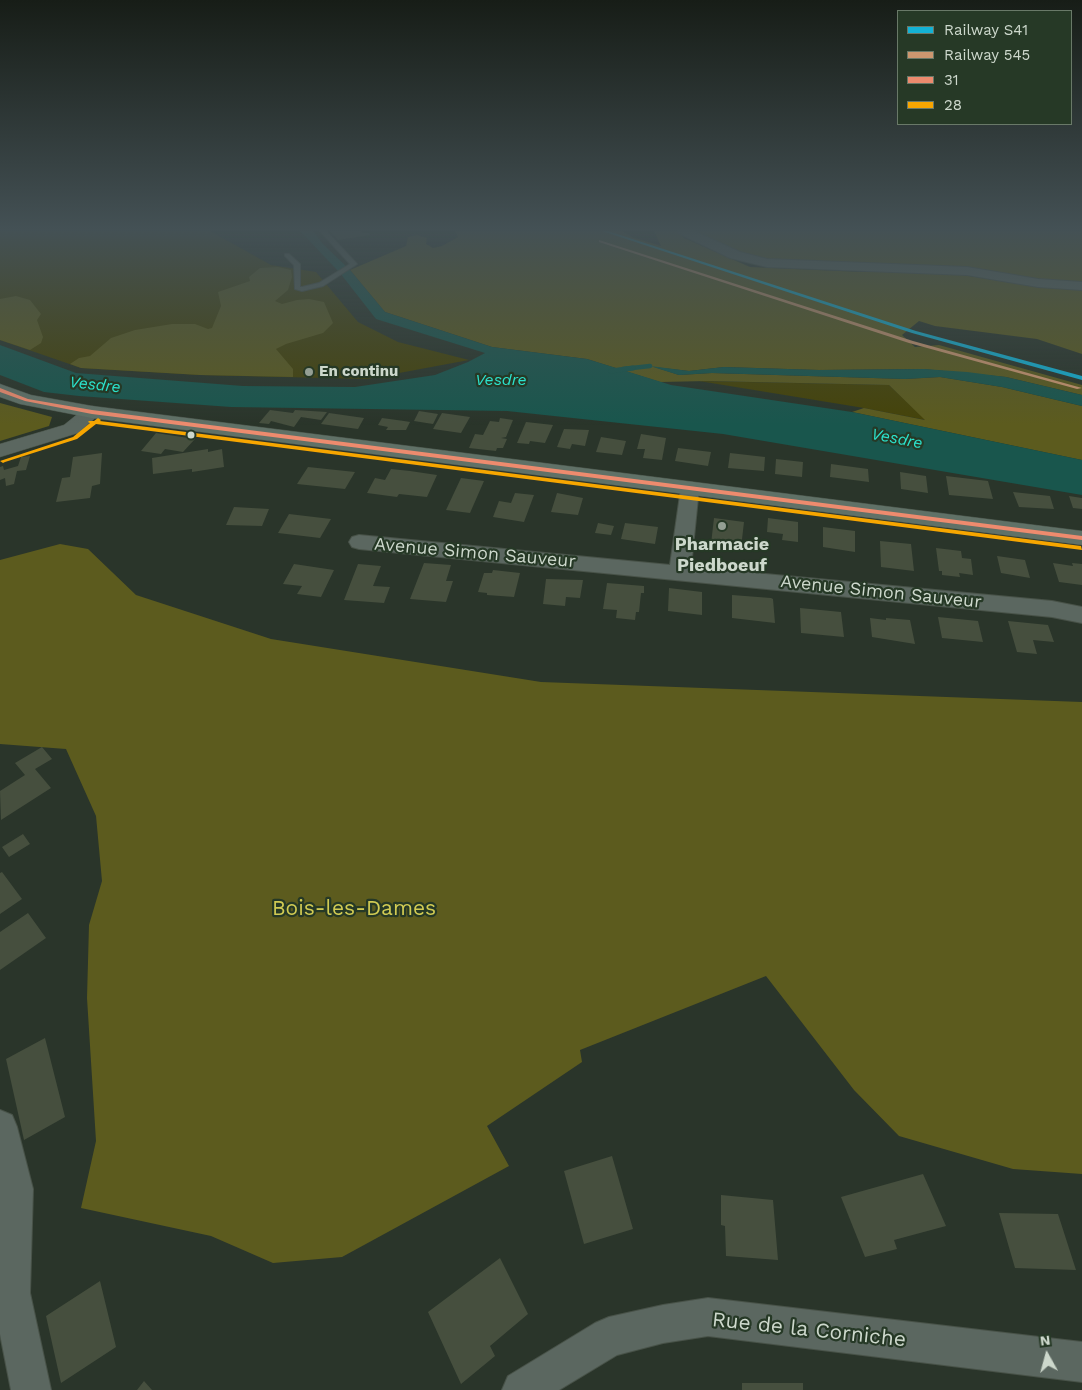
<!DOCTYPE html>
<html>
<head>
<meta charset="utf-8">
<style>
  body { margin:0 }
  #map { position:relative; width:1082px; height:1390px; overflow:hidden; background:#2a352a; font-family:"Work Sans",sans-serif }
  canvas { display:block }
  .legend { position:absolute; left:897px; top:10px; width:175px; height:115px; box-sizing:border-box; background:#263926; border:1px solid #697968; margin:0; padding:6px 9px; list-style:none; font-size:15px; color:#cdd8cc }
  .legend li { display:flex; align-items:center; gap:10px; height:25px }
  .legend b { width:25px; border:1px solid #697968 }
  .north { position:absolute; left:1022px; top:1330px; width:50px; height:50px; -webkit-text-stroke:4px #263926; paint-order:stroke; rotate:353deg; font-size:14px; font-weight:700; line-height:20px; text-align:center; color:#cdd8cc }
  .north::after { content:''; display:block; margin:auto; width:18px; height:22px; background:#cdd8cc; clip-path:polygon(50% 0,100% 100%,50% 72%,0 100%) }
</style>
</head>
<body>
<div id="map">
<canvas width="1082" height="1390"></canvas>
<ul class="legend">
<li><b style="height:6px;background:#13b2d5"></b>Railway S41</li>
<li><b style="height:6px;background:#cd976f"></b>Railway 545</li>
<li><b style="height:6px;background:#ed8b6e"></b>31</li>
<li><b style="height:6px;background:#f7a600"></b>28</li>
</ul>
<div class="north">N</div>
</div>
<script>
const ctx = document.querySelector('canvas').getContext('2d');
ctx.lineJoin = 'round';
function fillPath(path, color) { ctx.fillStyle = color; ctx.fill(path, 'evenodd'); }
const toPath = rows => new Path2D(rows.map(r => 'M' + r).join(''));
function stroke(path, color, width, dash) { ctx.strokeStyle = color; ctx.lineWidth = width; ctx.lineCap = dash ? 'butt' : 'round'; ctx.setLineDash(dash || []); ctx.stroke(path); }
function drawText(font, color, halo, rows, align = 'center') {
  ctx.font = font + ' "Work Sans",sans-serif'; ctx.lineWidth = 4.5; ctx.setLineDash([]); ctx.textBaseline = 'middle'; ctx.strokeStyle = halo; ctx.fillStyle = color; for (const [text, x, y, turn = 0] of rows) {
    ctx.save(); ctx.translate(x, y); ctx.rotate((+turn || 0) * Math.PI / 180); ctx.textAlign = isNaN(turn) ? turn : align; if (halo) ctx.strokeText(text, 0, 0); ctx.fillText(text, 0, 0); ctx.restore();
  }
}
fillPath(toPath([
  [0,231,210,231,271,265,316,272,358,322,398,342,469,360,367,379,200,375,81,368,0,340],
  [699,381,889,385,926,420,864,408]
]), '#454308');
fillPath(toPath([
  [455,231,622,231,632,237,661,246,654,231,678,231,684,238,750,267,863,272,944,272,1038,287,1082,289,1082,354,1037,339,935,326,919,321,902,335,915,347,939,345,1082,385,1082,395,1006,377,924,369,819,370,724,367,689,371,654,367,679,375,712,373,905,379,940,377,1002,387,1082,406,1082,460,852,412,864,408,925,420,889,385,707,381,660,382,587,359,492,347,385,312,350,270,406,246,408,237,417,235,427,238,426,244,433,248,442,246,458,237],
  [697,231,1082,231,1082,283,1031,278,982,269,811,263,759,258,726,248],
  [278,267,291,270,292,277,288,290,275,301,282,304,297,300,309,299,324,302,333,323,323,333,286,344,276,349,293,369,293,377,200,375,81,368,70,364,79,358,90,356,111,338,135,330,172,324,195,324,208,329,212,328,221,306,218,292,250,281,249,277,260,268],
  [16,296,30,300,41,314,37,320,43,337,41,343,30,350,0,340,0,299],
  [0,403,52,417,49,426,0,441],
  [60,544,88,549,136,595,271,639,541,682,1082,702,1082,1174,1013,1169,899,1136,854,1090,766,976,580,1050,582,1062,487,1126,509,1166,342,1257,273,1263,211,1236,81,1208,96,1141,87,998,89,925,102,881,96,816,66,749,0,744,0,560]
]), '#5c5b1e');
fillPath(toPath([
  [300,231,313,231,323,244,350,270,385,312,492,347,587,359,671,385,852,412,1082,460,1082,495,723,434,507,411,231,407,79,396,44,392,0,375,0,345,76,373,243,386,355,387,435,375,468,362,485,353,376,319,340,273],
  [650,366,689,371,724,367,819,370,924,369,967,372,1006,377,1082,395,1082,406,1002,387,940,377,905,379,712,373,679,375]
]), '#19564d');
stroke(toPath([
  [623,369,650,366]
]), '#19564d', 4.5);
stroke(toPath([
  [611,371,633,368]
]), '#19564d', 5);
fillPath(toPath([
  [330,231,361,231,363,233,369,233,371,235,338,240],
  [270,410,293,413,295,410,327,412,321,420,301,417,294,427,271,421,269,424,259,423],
  [419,411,438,414,433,424,414,421],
  [329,413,364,418,358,429,321,424],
  [442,413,470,417,461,433,433,429],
  [382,418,404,421,410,422,406,430,386,430,388,427,378,425],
  [500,418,513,420,506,437,501,438,507,439,503,448,497,448,496,451,469,448,475,434,483,435,490,421,499,422],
  [526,422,553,425,545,443,530,441,529,444,517,443],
  [564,429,589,430,585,446,572,444,570,449,557,447],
  [156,433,195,439,183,452,165,449,161,454,141,451],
  [641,434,666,438,662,460,643,458,645,449,637,449],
  [601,437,626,441,622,455,596,452],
  [678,448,711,452,708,466,675,461],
  [208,449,208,452,222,449,224,467,192,472,192,469,153,474,152,458],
  [102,453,100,484,92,486,90,498,56,502,62,478,70,477,73,457],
  [730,453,765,457,764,471,728,468],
  [30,456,26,470,17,471,14,484,6,486,5,478,0,480,0,467,3,466,4,470,18,466,21,457],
  [776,459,803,462,802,477,775,474],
  [831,464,868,469,869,482,830,477],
  [308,467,355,472,345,489,297,484],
  [391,469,410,471,437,475,427,497,399,494,397,497,367,493,375,478,385,480],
  [900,472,926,476,928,493,901,489],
  [946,476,988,481,993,499,949,495],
  [461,478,484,481,470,513,446,510],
  [1013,492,1050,496,1054,509,1019,507],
  [515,493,534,495,524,522,493,517,499,501,511,503],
  [557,493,583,498,578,515,551,512],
  [1069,496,1082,498,1082,509,1073,508],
  [234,507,269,509,262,526,226,525],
  [289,514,331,519,320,538,278,533],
  [714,518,744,522,741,548,711,544],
  [768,518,798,522,798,542,782,540,783,534,767,532],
  [598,523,614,526,611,535,595,533],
  [625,523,658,527,655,544,621,539],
  [823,527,855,531,855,552,823,547],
  [880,541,911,544,914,571,881,567],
  [936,548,961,551,962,558,971,559,973,575,959,573,960,577,942,575,942,571,939,571],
  [997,556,1025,560,1030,578,1001,573],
  [424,563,451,565,446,581,453,581,446,602,410,599],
  [1053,563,1073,566,1072,563,1082,564,1082,585,1059,582],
  [294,564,334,570,321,597,297,594,302,586,283,584],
  [358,564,381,566,373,586,390,587,384,603,344,600],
  [493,570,520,573,514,597,487,595,487,593,478,592,484,573,492,573],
  [546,579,583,580,580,598,566,597,565,606,543,604],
  [607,583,644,586,644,593,641,593,639,612,636,612,635,620,616,618,617,610,603,609],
  [669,588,702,592,702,615,668,611],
  [732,595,771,598,773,599,775,623,732,618],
  [800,608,841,612,844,637,801,633],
  [938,617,978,621,983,642,942,638],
  [870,618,886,620,886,618,910,620,915,644,872,637],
  [1008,621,1048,625,1054,642,1033,640,1037,654,1017,652],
  [42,747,52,759,35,769,51,788,1,820,0,791,25,775,15,763],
  [23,834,30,844,9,857,2,847],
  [2,872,22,899,0,914,0,873],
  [28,913,46,938,0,970,0,932],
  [45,1038,65,1117,24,1140,6,1059],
  [612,1156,633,1229,584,1244,564,1171],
  [923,1174,946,1226,894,1240,897,1249,865,1257,841,1197],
  [721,1195,773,1200,778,1260,726,1256,725,1226,721,1225],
  [999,1213,1058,1214,1076,1270,1015,1268],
  [500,1258,528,1314,490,1346,495,1356,461,1384,428,1312],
  [100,1281,116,1347,61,1383,46,1316],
  [144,1381,152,1390,137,1390],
  [742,1383,803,1383,803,1390,742,1390]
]), '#464f3e');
const service = toPath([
  [320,231,326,231,357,264,323,286,302,291,295,289,294,265,285,256,285,254,289,254,300,264,300,287,302,287,319,283,350,264,320,231]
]);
const minor = toPath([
  [678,231,694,231,740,252,767,259,967,267,1038,279,1082,282,1082,290,1038,287,967,275,767,267,730,258,680,234,678,231],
  [690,482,697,484,699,488,691,567,1052,601,1082,607,1082,623,1052,617,359,549,352,547,349,542,352,537,359,535,670,565,681,488,683,484,690,482],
  [0,1110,12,1115,17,1127,33,1189,30,1293,51,1390,11,1390,0,1334,0,1110],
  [708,1298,1082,1342,1082,1382,708,1336,663,1343,617,1355,559,1390,502,1390,508,1376,595,1323,609,1317,663,1305,708,1298]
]);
const tertiary = toPath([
  [92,406,99,408,102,412,78,433,0,457,0,444,64,425,85,408,92,406]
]);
const primary = toPath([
  [0,384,31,395,92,406,1082,531,1082,545,92,418,20,404,0,397,0,384]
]);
stroke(service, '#485248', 2);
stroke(minor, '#485248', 2);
stroke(tertiary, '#485248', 1);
stroke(primary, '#485248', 1);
fillPath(service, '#5b6760');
fillPath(minor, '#5b6760');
fillPath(tertiary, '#5b6760');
fillPath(primary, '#607167');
fillPath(toPath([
  [0,388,28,399,92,410,1082,536,1082,540,92,414,25,401,0,392,0,388]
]), '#ed8b6e');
fillPath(toPath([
  [98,418,101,420,100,421,1081,546,1082,550,96,424,77,439,5,462,3,463,0,461,73,437,90,423,88,422,89,421,94,421,98,418]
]), '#f7a600');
fillPath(toPath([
  [602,231,608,231,916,331,1082,376,1082,380,912,333,602,231]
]), '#13b2d5');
fillPath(toPath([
  [599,240,913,341,1082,388,1077,389,909,343,599,242,599,240]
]), '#cd976f');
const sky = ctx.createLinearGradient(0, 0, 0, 425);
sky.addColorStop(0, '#171d17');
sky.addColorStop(0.54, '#445155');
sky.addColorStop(1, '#44515500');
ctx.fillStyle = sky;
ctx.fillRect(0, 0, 1082, 425);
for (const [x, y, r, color] of [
  [309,372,5,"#949f93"],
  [191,435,4.5,"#cdd8cc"],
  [722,526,5,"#949f93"]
]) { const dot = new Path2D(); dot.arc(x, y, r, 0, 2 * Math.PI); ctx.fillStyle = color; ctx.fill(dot); stroke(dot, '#263926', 2); }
drawText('bold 15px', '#cdd8cc', '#263926', [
  ["En continu",319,372]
], 'left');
drawText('italic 16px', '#2be3cd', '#263926', [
  ["Vesdre",501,380],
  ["Vesdre",95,385,6],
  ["Vesdre",897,439,11]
]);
drawText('bold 18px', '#cdd8cc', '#263926', [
  ["Pharmacie",722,545],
  ["Piedboeuf",722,566]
]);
drawText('18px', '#cdd8cc', '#263926', [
  ["Avenue Simon Sauveur",475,553,5],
  ["Avenue Simon Sauveur",881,592,6]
]);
drawText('21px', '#d1cb53', '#263926', [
  ["Bois-les-Dames",354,909]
]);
drawText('21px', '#cdd8cc', '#263926', [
  ["Rue de la Corniche",809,1330,6]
]);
</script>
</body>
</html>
